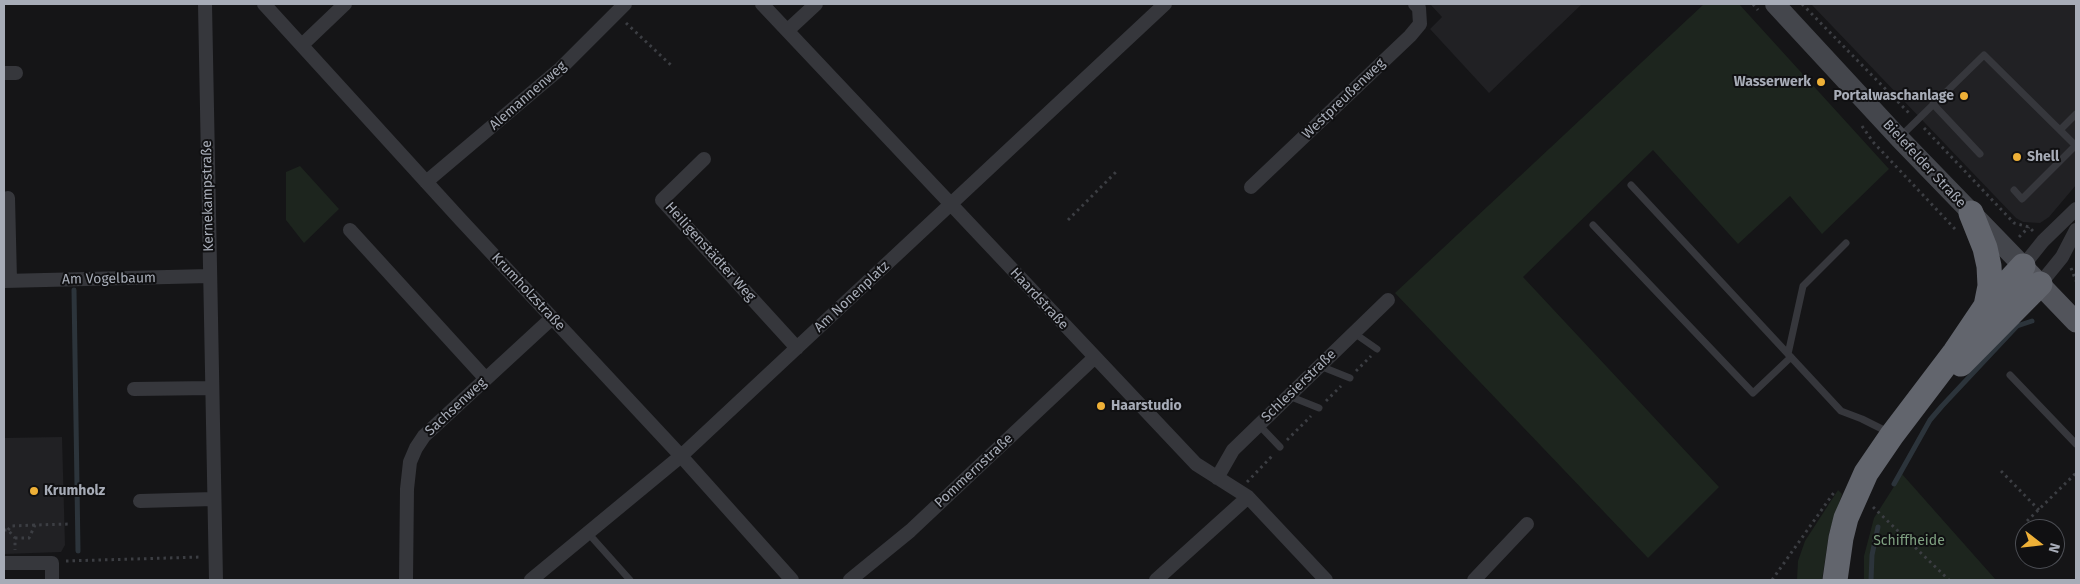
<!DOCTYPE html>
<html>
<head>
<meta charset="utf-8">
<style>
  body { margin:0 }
  #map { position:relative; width:2080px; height:584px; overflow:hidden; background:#151517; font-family:"Fira Sans",sans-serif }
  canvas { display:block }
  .frame { position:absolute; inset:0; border:5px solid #a7acb7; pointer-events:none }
  .north { position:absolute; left:2015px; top:519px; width:50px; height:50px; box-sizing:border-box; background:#101012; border:1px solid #4c4e54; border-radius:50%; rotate:106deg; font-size:14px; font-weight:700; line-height:20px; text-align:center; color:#a7acb7 }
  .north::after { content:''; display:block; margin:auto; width:18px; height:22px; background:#eeb037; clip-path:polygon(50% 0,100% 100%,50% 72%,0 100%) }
</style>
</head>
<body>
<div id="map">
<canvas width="2080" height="584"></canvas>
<div class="frame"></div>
<div class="north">N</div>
</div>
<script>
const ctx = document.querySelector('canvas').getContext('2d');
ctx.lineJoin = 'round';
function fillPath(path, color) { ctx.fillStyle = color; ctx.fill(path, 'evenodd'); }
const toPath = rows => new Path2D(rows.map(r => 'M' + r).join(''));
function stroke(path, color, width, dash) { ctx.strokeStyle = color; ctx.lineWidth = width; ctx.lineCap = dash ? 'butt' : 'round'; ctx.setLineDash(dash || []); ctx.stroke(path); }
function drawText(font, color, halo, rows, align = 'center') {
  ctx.font = font + ' "Fira Sans",sans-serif'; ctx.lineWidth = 4; ctx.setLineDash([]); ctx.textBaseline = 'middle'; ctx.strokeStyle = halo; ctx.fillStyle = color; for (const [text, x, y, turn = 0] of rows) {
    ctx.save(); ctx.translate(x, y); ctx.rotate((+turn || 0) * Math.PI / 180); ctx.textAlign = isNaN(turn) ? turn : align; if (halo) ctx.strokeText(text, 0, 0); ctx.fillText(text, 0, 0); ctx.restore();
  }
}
fillPath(toPath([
  [1430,4,1582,4,1489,93,1430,29,1442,17],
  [1811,4,2076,4,2076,185,2049,217,2040,223,2023,222,2016,218],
  [62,437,65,545,61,552,4,554,4,438]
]), '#212124');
fillPath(toPath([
  [1704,4,1739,4,1889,169,1822,234,1790,196,1738,244,1653,150,1523,277,1719,487,1648,558,1395,293],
  [300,166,339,209,304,243,286,220,286,172],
  [1902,474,1996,580,1864,580,1864,556,1874,518],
  [1838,490,1842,494,1829,533,1822,580,1797,580,1798,561,1805,541]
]), '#1d251e');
stroke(toPath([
  [74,290,78,551],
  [1894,484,1930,420,1942,406,2017,326,2032,321],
  [1871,580,1872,555,1878,527]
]), '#2c343b', 5);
stroke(toPath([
  [1753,4,1758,10],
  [1802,4,1909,113],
  [626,23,673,67],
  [1862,126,1873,142,1955,229],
  [1924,128,2014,223,2029,227,2034,232],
  [1068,220,1116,172],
  [2019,237,2029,227],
  [2071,268,2076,281],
  [1356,371,1371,356],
  [1326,401,1341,386],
  [1287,440,1311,416],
  [2001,471,2039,510],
  [1247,482,1274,454],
  [1873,507,1949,580],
  [2027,521,2076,473],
  [4,530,8,530,15,538,15,550],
  [8,530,11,526,35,525],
  [15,538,29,538,35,525,70,524],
  [66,561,202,557],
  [1772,580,1835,491]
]), '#3c3e43', 3, [2.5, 4]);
stroke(toPath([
  [1933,104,1980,154],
  [2060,130,2076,114],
  [1900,137,1984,55,2076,146],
  [1631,185,1841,411,1862,419,1890,433],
  [2014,190,2022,199,2076,145],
  [1593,225,1753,393,1791,357],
  [1354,333,1377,349],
  [1788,354,1803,286,1846,243],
  [1320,366,1350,378],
  [2010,375,2076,444],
  [1289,396,1319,408],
  [1259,425,1280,447],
  [588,533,630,580]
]), '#36373c', 7);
stroke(toPath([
  [205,4,216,580],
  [264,4,460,219,681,456,792,580],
  [762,4,1196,464,1248,497,1326,580],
  [788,30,816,4],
  [302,45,345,4],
  [4,73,16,73],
  [704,159,662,200,797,348],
  [426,182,561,68,625,4],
  [1251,187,1410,36,1420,24,1419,8,1415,4],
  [8,198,10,280],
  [350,230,486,379],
  [2023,266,2043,241,2076,209],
  [4,281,209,276],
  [2040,284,2062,257,2076,230],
  [134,389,212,388],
  [1217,478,1233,450,1388,300],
  [140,501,214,499],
  [4,563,52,563,52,580],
  [406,580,407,489,410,462,416,448,424,436,552,318],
  [531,580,681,456,1165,4],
  [850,580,910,531,1094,358],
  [1156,580,1248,497],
  [1474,580,1527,524]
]), '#36373c', 14);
stroke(toPath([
  [1775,4,1899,138,2023,266]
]), '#44464c', 20);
stroke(toPath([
  [2028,272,2076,322]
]), '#52545b', 21);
stroke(toPath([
  [1971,213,1985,248,1989,266,1990,286,1986,306],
  [1961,364,2040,284],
  [1835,580,1841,538,1846,518,1866,473,1892,435,1955,352,1986,306,2023,266]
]), '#62656d', 25);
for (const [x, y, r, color] of [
  [1821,82,5,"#eeb037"],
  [1964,96,5,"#eeb037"],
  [2017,157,5,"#eeb037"],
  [1101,406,5,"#eeb037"],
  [34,491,5,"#eeb037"]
]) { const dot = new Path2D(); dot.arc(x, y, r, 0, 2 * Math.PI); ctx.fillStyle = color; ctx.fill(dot); stroke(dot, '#101012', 2); }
drawText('bold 14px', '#a7acb7', '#101012', [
  ["Wasserwerk",1811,82,"right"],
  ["Portalwaschanlage",1954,96,"right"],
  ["Shell",2027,157],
  ["Haarstudio",1111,406],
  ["Krumholz",44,491]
], 'left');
drawText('14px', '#a7acb7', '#101012', [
  ["Alemannenweg",528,96,-41],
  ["Westpreußenweg",1344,99,-44],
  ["Bielefelder Straße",1924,164,47],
  ["Kernekampstraße",208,196,-91],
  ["Heiligenstädter Weg",710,252,48],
  ["Am Vogelbaum",109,279,-1],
  ["Krumholzstraße",528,292,47],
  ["Am Nonenplatz",852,297,-43],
  ["Haardstraße",1039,299,47],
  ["Schlesierstraße",1299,386,-44],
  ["Sachsenweg",456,407,-43],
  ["Pommernstraße",974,471,-43]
]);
drawText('14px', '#7fa181', '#101012', [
  ["Schiffheide",1909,541]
]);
</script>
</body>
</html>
